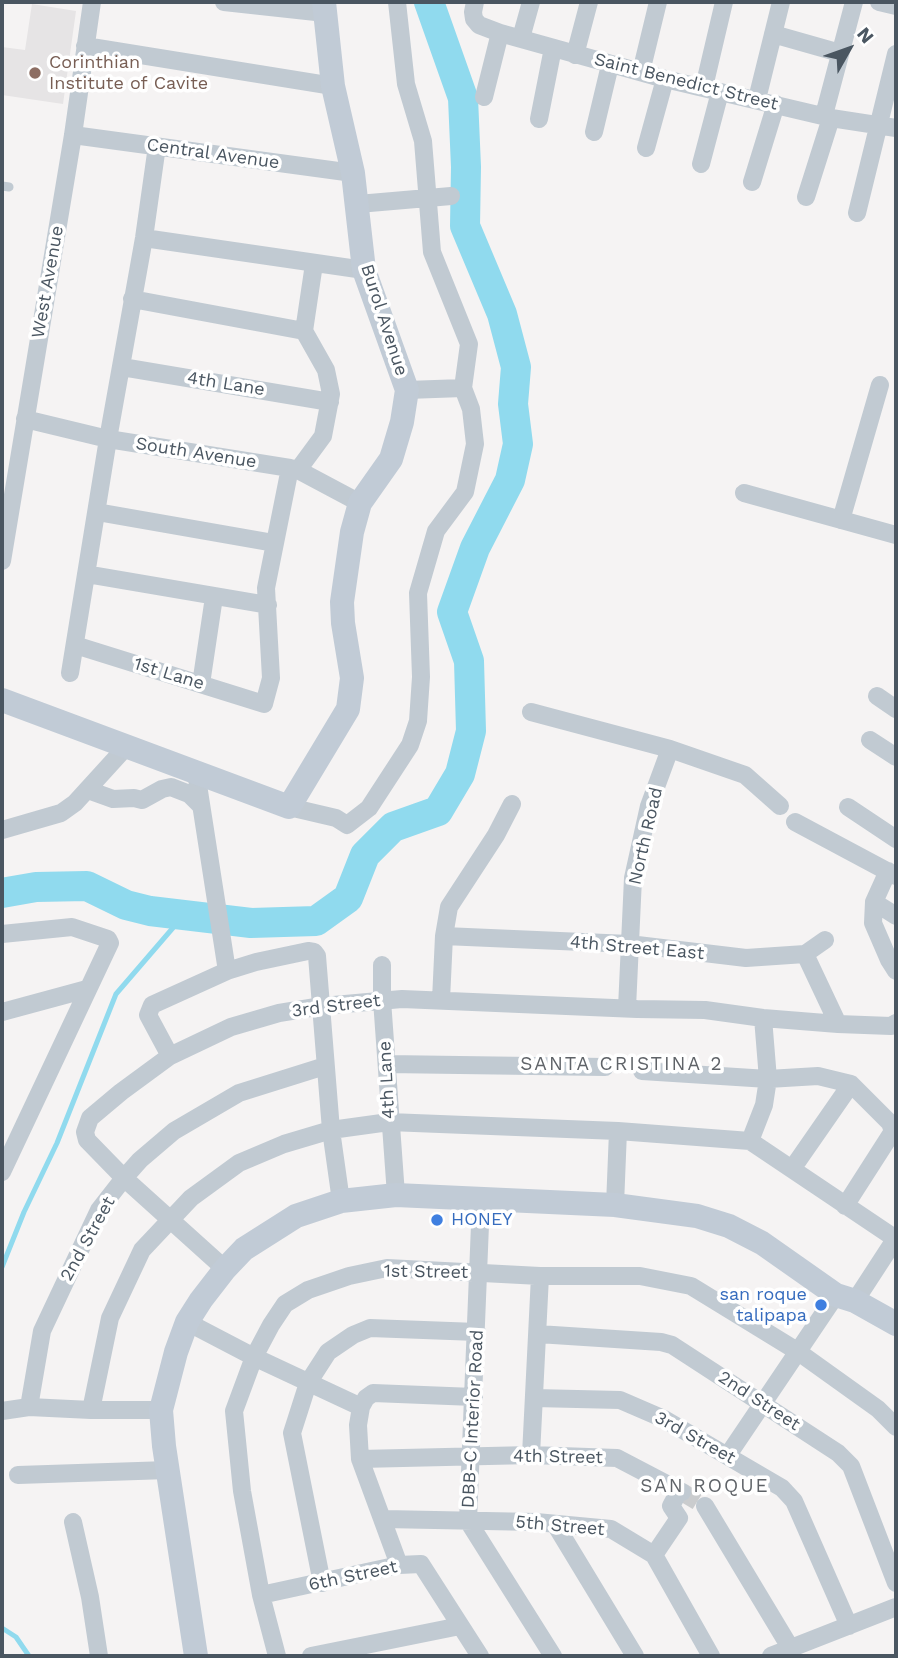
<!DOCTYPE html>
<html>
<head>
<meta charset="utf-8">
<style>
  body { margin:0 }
  #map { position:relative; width:898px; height:1658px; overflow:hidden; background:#f5f3f3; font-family:"Work Sans",sans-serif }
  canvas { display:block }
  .frame { position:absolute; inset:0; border:4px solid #4a5661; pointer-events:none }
  .north { position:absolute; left:814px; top:14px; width:70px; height:70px; -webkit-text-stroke:5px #fff; paint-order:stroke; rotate:50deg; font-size:19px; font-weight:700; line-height:28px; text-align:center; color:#4a5661 }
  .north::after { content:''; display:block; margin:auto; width:24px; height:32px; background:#4a5661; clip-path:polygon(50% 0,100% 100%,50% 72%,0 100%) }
</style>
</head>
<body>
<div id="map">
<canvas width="898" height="1658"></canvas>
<div class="frame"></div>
<div class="north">N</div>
</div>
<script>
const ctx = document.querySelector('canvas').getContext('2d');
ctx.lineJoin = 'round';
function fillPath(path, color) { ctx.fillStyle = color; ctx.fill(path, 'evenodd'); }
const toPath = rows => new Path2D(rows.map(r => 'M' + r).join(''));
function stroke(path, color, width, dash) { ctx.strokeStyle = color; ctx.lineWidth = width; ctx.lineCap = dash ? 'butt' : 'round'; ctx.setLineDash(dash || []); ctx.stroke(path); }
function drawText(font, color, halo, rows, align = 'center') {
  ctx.font = font + ' "Work Sans",sans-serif'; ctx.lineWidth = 7; ctx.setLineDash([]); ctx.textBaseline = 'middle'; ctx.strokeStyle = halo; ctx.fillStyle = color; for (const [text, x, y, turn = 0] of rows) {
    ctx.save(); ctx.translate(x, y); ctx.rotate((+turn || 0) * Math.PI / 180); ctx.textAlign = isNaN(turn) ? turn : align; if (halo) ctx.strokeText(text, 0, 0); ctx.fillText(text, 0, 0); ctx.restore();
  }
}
fillPath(toPath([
  [32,4,76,11,63,104,2,95,2,47,25,50]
]), '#e6e4e5');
stroke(toPath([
  [2,1267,24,1212,57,1143,116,994,178,922,186,916],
  [2,1628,16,1637,29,1656]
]), '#90daee', 5);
stroke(toPath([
  [2,893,36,887,87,886,126,905,150,911,251,923,316,921,348,898,365,855,393,827,438,811,460,774,471,731,469,661,452,612,475,548,510,480,518,444,513,404,516,367,502,314,465,226,466,167,463,98,429,2]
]), '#90daee', 30);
stroke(toPath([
  [682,1492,705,1506]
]), '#caccce', 18, [18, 9]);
stroke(toPath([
  [2,186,9,187]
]), '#c1cad2', 9);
stroke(toPath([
  [224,2,325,13],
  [397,2,406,84,423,141,432,252,469,344,463,388],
  [475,2,473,12,474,19,479,25,500,33,665,79,831,118,896,128],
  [879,2,896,6],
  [773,34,840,53],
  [521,38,531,2],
  [85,46,333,86],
  [575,55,589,2],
  [641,72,658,2],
  [704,87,724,2],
  [484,97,500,33],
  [757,99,781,2],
  [824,115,854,2],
  [539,119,553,48],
  [594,132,610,65],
  [73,135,353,173],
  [646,148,665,79],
  [701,164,720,92],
  [752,182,776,104],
  [806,197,831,118],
  [358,204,451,196],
  [857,213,896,54],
  [144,238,364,270],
  [132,299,304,331],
  [122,367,330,402],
  [25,419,108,439,290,468,298,470,360,503],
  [298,470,323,436,331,394,326,370,304,331,314,264],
  [744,493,896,535],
  [97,512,274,543],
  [841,520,880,385],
  [2,561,73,135,92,2],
  [86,574,268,605],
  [75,645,264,704,271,678,266,588,290,468],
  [70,673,108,439,144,238,157,146],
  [201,684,214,597],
  [877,696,896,709],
  [531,712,670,749,745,775,780,806],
  [870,740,896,757],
  [196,772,227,971],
  [88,790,113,799,134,798,142,800,162,789,171,787,189,794,201,806],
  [289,807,336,818,347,825,369,808,410,745,418,721,421,677,418,593,436,531,465,492,475,444,471,409,463,388,407,390],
  [848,807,896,839],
  [795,822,896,876],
  [2,830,61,813,75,803,126,747],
  [888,871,874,902,873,923,889,960,896,971],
  [874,902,896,916],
  [2,934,72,927,108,939,110,943,2,1172],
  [444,936,629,944,746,958,805,954,825,940],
  [805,954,838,1024],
  [382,965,382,1000,396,1195],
  [441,1000,444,936,449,907,496,835,512,804],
  [627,1008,633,878,649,806,670,749],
  [2,1012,87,989],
  [170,1056,148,1015,152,1005,227,971,256,962,308,951,314,952,317,956,331,1130,341,1201],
  [387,1064,605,1067],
  [642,1071,768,1079,818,1076,851,1084,890,1123,893,1131,845,1206],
  [750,1141,764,1105,768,1079,763,1018],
  [792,1169,851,1084],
  [481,1200,468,1521,553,1656],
  [615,1205,618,1131],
  [225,1269,124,1178,87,1140,85,1132,90,1118,121,1092,170,1056,231,1027,279,1013,322,1006,402,999,637,1009,705,1010,763,1018,838,1024,891,1026,896,1023],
  [855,1301,896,1238],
  [187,1322,254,1357,361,1407],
  [538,1334,661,1342,672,1345,838,1453,851,1466,896,1583],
  [534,1398,620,1400,664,1419,782,1488,794,1501,849,1626],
  [29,1407,42,1331,99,1210,124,1178,140,1160,174,1131,239,1093,325,1066],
  [91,1410,110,1318,142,1250,191,1198,239,1163,284,1144,331,1130,389,1122,618,1131,750,1141,896,1239],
  [2,1411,29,1407,91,1410,161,1410],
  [531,1455,540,1276],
  [728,1455,836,1295],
  [360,1459,531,1455,617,1458,682,1492],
  [18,1475,168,1470],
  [705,1506,791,1649],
  [384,1519,536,1522,611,1529,654,1555,711,1656],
  [73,1522,90,1597,99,1656],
  [555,1524,635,1656],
  [654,1555,679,1518,671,1506,679,1491],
  [399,1565,360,1459,358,1425,361,1407,366,1398,373,1393,474,1397],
  [322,1583,292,1433,308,1383,328,1352,353,1335,370,1328,477,1332],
  [261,1595,399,1565,421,1564,480,1656],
  [277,1656,261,1595,242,1491,234,1411,254,1357,271,1325,285,1304,308,1290,349,1276,387,1268,540,1276,640,1276,691,1286,797,1351,878,1409,896,1427],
  [311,1656,460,1626],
  [771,1656,896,1607]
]), '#c1cad2', 18);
stroke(toPath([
  [2,700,289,807,348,709,352,678,343,623,342,602,352,532,360,503,391,459,402,422,407,390,364,270,353,173,333,86,324,2],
  [196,1656,164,1446,161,1410,176,1352,187,1322,201,1300,225,1269,244,1249,296,1216,341,1201,396,1195,615,1205,697,1216,729,1226,762,1243,836,1295,855,1301,896,1324]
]), '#c1cbd6', 24);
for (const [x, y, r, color] of [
  [35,73,7,"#8d6e63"],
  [437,1220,7,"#3f7fe0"],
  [821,1305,7,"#3f7fe0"]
]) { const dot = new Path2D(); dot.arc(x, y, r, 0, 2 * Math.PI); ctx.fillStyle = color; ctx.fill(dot); stroke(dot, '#fff', 2.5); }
drawText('18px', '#785e54', '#fff', [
  ["Corinthian",49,63],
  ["Institute of Cavite",49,84]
], 'left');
drawText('18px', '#4a5661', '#fff', [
  ["Saint Benedict Street",686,82,14],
  ["Central Avenue",213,154,8],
  ["West Avenue",48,282,-80],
  ["Burol Avenue",384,320,72],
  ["4th Lane",226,384,9],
  ["South Avenue",196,453,9],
  ["1st Lane",169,674,17],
  ["North Road",646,836,-77],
  ["4th Street East",637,948,5],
  ["3rd Street",336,1006,-7],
  ["4th Lane",387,1080,-93],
  ["2nd Street",88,1239,-61],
  ["1st Street",426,1272,1],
  ["2nd Street",759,1401,33],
  ["DBB-C Interior Road",473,1419,-87],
  ["3rd Street",695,1438,29],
  ["4th Street",558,1457,1],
  ["5th Street",560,1526,5],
  ["6th Street",353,1576,-12]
]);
drawText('18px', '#366cbe', '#fff', [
  ["HONEY",451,1220],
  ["san roque",807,1295,"right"],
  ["talipapa",807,1316,"right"]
], 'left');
ctx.letterSpacing = '2px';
drawText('19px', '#5f6368', '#fff', [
  ["SANTA CRISTINA 2",622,1064],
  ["SAN ROQUE",705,1486]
]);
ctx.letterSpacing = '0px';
</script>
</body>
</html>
